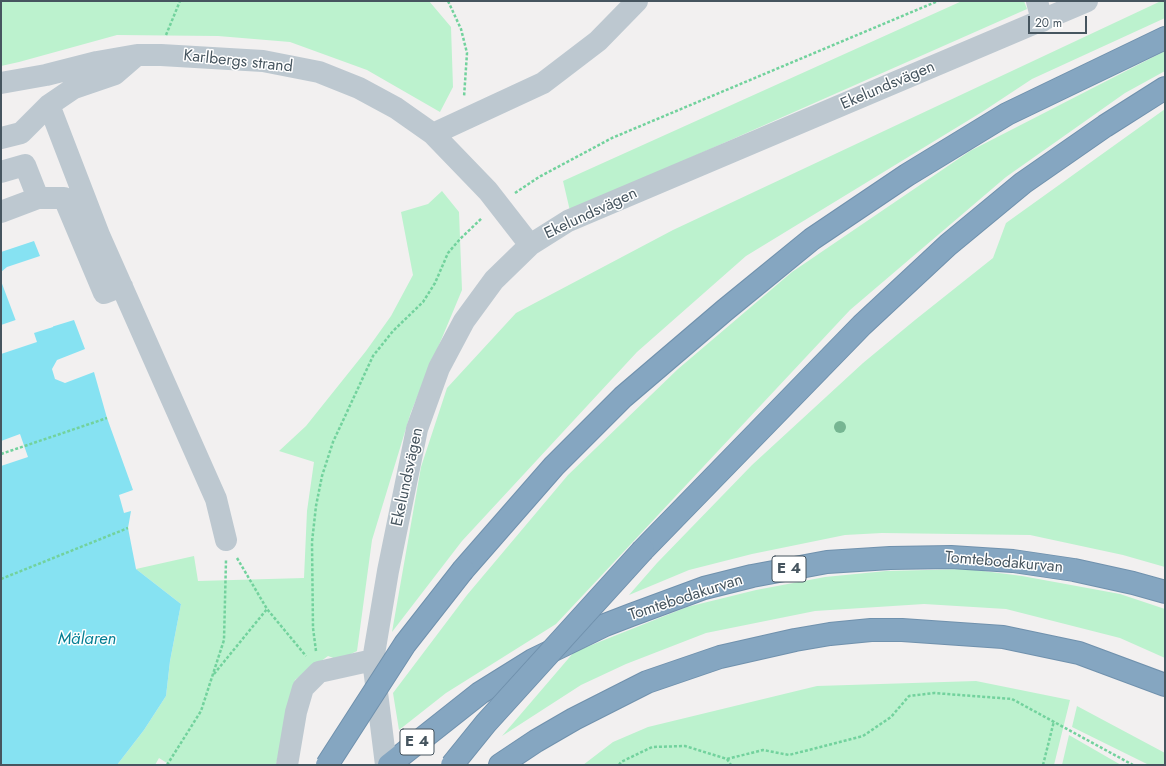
<!DOCTYPE html>
<html>
<head>
<meta charset="utf-8">
<style>
  body { margin:0 }
  #map { position:relative; width:1166px; height:766px; overflow:hidden; background:#f2f0f0; font-family:Jost,sans-serif }
  canvas { display:block }
  .frame { position:absolute; inset:0; border:2px solid #46555f; pointer-events:none }
  .scale { position:absolute; left:1028px; top:16px; width:59px; height:18px; box-sizing:border-box; border:2px solid #46555f; border-top:0; padding-left:5px; font-size:12px; line-height:14px; white-space:nowrap; color:#46555f; -webkit-text-stroke:3px #fff; paint-order:stroke }
</style>
</head>
<body>
<div id="map">
<canvas width="1166" height="766"></canvas>
<div class="frame"></div>
<div class="scale">20 m</div>
</div>
<script>
const ctx = document.querySelector('canvas').getContext('2d');
ctx.lineJoin = 'round';
function fillPath(path, color) { ctx.fillStyle = color; ctx.fill(path, 'evenodd'); }
const toPath = rows => new Path2D(rows.map(r => 'M' + r).join(''));
function stroke(path, color, width, dash) { ctx.strokeStyle = color; ctx.lineWidth = width; ctx.lineCap = dash ? 'butt' : 'round'; ctx.setLineDash(dash || []); ctx.stroke(path); }
function drawText(font, color, halo, rows, align = 'center') {
  ctx.font = font + ' Jost,sans-serif'; ctx.lineWidth = 3; ctx.setLineDash([]); ctx.textBaseline = 'middle'; ctx.strokeStyle = halo; ctx.fillStyle = color; for (const [text, x, y, turn = 0] of rows) {
    ctx.save(); ctx.translate(x, y); ctx.rotate((+turn || 0) * Math.PI / 180); ctx.textAlign = isNaN(turn) ? turn : align; if (halo) ctx.strokeText(text, 0, 0); ctx.fillText(text, 0, 0); ctx.restore();
  }
}
fillPath(toPath([
  [1,1,429,1,451,27,453,87,440,112,367,70,290,42,218,36,117,35,19,62,1,66],
  [962,1,1024,1,1027,9,570,211,563,181],
  [1161,1,1165,1,1165,18,1032,79,982,112,746,256,637,352,462,541,392,632,421,467,447,388,516,313,673,230],
  [1165,51,1165,71,1125,93,1006,177,850,310,556,624,446,693,399,730,393,693,467,595,568,475,678,369,792,272,970,151],
  [1165,109,1165,567,1123,555,1030,535,882,533,845,535,752,554,689,570,629,595,657,563,752,465,863,363,915,320,993,258,1006,223],
  [442,191,459,212,462,290,411,412,372,540,357,651,339,660,328,656,295,680,276,765,170,765,159,758,155,765,117,765,144,730,166,696,170,661,181,604,136,569,194,556,198,581,304,578,307,511,314,462,279,451,306,426,366,351,391,316,413,275,401,212,428,204],
  [968,569,1022,576,1120,594,1165,609,1165,658,1120,638,1006,609,924,604,815,611,706,633,626,664,581,685,502,736,574,652,687,607,756,590,825,577,886,571],
  [976,681,1070,700,1054,765,583,765,613,742,648,727,817,686],
  [1077,706,1165,753,1165,765,1149,765,1072,727],
  [1069,735,1121,765,1062,765]
]), '#bcf2ce');
fillPath(toPath([
  [34,241,40,256,7,267,1,272,1,252],
  [1,281,16,321,48,328,74,320,85,349,57,360,52,369,55,379,65,383,94,372,107,418,133,490,119,495,124,513,131,511,128,528,136,569,181,604,170,661,166,696,144,730,117,765,1,765]
]), '#86e2f2');
fillPath(toPath([
  [42,311,49,326,53,325,53,327,34,333,37,342,1,354,1,325],
  [20,434,28,457,1,466,1,441]
]), '#f2f0f0');
const highway = toPath([
  [643,550,862,325,948,245,1023,183,1105,126,1165,88],
  [463,570,554,466,623,397,725,310,812,239,907,175,1007,114,1165,38],
  [389,765,480,693,533,660,605,625,631,615,704,588,752,576,827,562,890,558,951,557,1013,561,1074,570,1133,583,1165,592],
  [500,765,536,741,574,719,647,682,720,657,795,640,830,634,871,630,902,630,1003,637,1079,653,1165,685]
]);
stroke(highway, '#7091ad', 24);
stroke(toPath([
  [448,1,461,29,467,53,464,97],
  [166,35,180,1],
  [515,193,539,177,612,138,938,1],
  [1,454,107,418],
  [237,558,267,609,306,656],
  [1,579,128,528],
  [316,651,313,628,312,542,316,506,322,476,333,442,373,356,393,331,423,302,435,283,448,253,460,239,482,218],
  [214,674,267,609],
  [727,759,763,750,789,755,863,736,891,717,909,696,934,693,1012,699,1133,765],
  [167,765,201,711,224,640,226,560],
  [619,765,621,762,652,747,685,746,727,759,731,765],
  [1043,765,1054,721]
]), '#72d29d', 2.5, [3, 2]);
stroke(toPath([
  [1037,1,1042,21],
  [1,83,46,75,97,62,137,55,161,55,263,61,319,72,359,88,396,108,433,134,488,191,530,245],
  [49,105,99,235,216,499,226,540],
  [433,134,543,83,598,41,637,1],
  [1,138,21,133,49,105,74,88,115,74,137,55],
  [1,172,25,165,38,198],
  [1,212,38,198,64,198,104,293,122,286],
  [287,765,296,712,303,688,319,672,373,660],
  [386,765,373,660,388,571,417,429,439,368,464,321,494,280,530,245,568,221,1087,1]
]), '#bdc8d0', 22);
stroke(highway, '#85a6c1', 22);
const highwayBridge = toPath([
  [327,765,405,644,463,570],
  [452,765,486,723,643,550]
]);
stroke(highwayBridge, '#7091ad', 24, []);
stroke(highwayBridge, '#85a6c1', 22);
ctx.fillStyle = '#76b692';
for (const [x, y] of [
  [840,427]
]) { ctx.beginPath(); ctx.arc(x, y, 6, 0, 2 * Math.PI); ctx.fill(); }
for (const [x, y, w] of [
  [789,569,34],
  [417,742,34]
]) { const box = new Path2D(); box.roundRect(x - w / 2, y - 13, w, 26, 3); ctx.fillStyle = '#fff'; ctx.fill(box); stroke(box, '#46555f', 1); }
drawText('bold 15px', '#46555f', null, [
  ["E 4",789,569],
  ["E 4",417,742]
]);
drawText('16px', '#46555f', '#fff', [
  ["Karlbergs strand",238,62,6],
  ["Ekelundsvägen",888,86,-23],
  ["Ekelundsvägen",591,214,-25],
  ["Ekelundsvägen",408,477,-78],
  ["Tomtebodakurvan",1004,563,5],
  ["Tomtebodakurvan",686,598,-18]
]);
drawText('italic 17px', '#067f94', '#fff', [
  ["Mälaren",87,640]
]);
</script>
</body>
</html>
